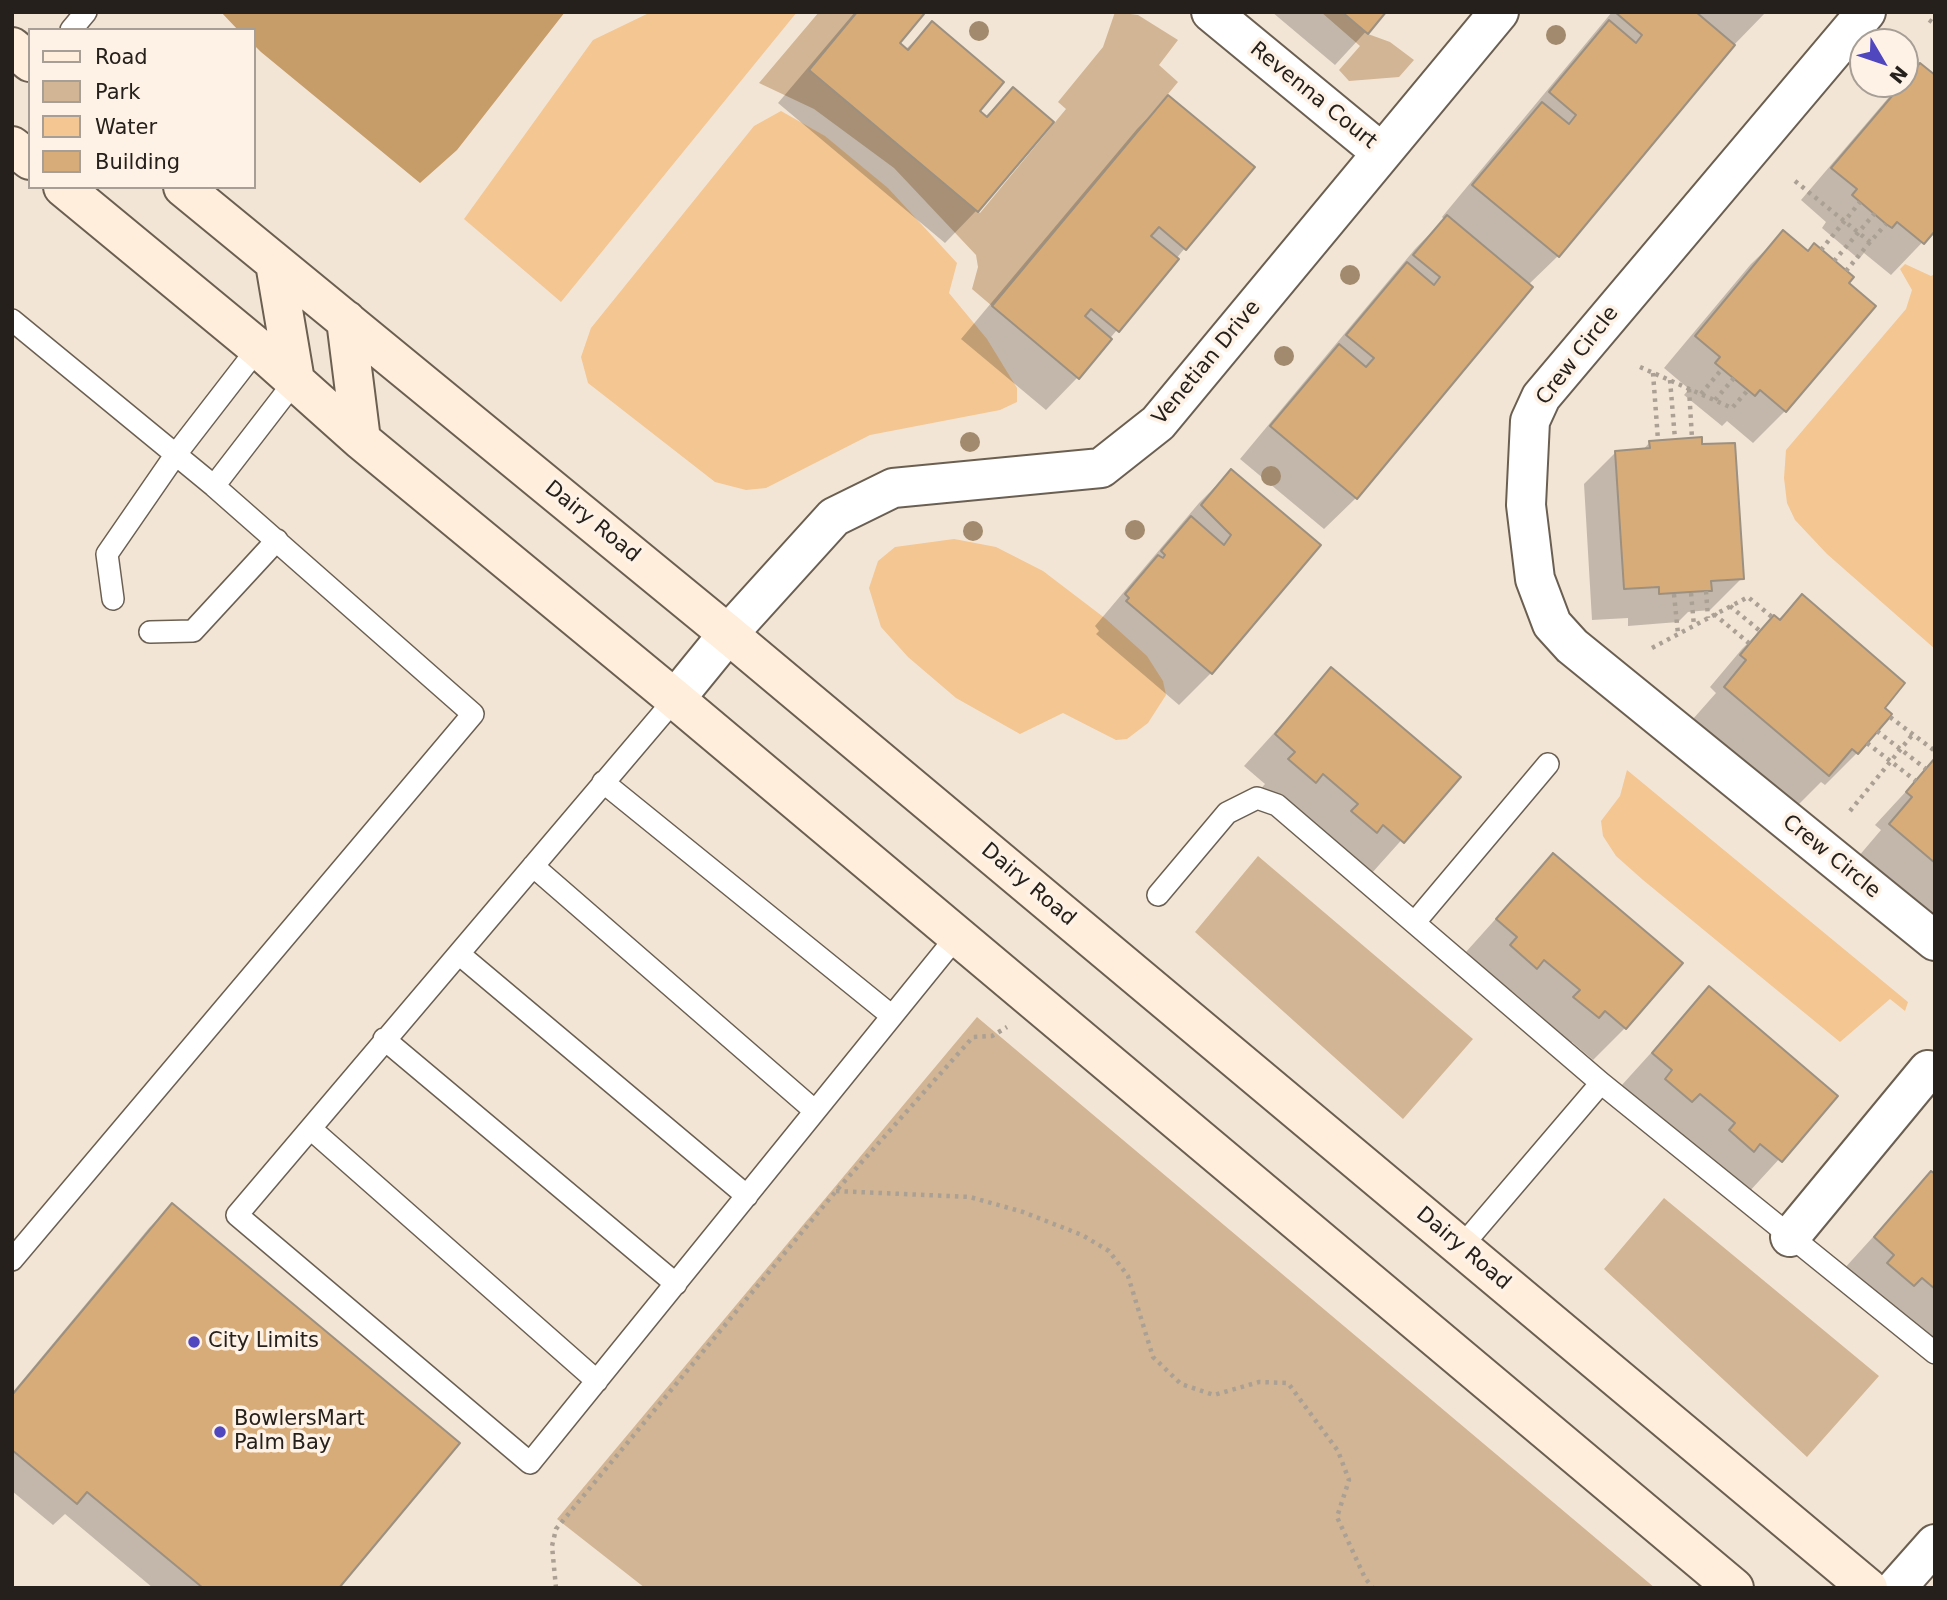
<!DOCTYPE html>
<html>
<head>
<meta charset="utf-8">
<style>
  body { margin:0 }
  #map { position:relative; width:1947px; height:1600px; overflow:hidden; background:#f3e5d5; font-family:"DejaVu Sans",sans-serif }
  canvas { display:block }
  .frame { position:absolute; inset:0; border:14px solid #25201b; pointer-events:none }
  .legend { position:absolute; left:28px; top:28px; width:228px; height:161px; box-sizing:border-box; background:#fef2e6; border:2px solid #a79e95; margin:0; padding:9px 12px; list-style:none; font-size:21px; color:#25201b }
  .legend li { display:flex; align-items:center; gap:14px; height:35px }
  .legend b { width:35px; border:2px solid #a79e95 }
  .north { position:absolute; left:1849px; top:28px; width:70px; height:70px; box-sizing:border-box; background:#fef2e6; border:2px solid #a79e95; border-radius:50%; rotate:129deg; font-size:19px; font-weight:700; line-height:28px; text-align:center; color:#25201b }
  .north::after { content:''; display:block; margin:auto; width:24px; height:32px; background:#5047be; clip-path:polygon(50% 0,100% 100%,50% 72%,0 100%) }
</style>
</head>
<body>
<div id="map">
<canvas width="1947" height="1600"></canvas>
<div class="frame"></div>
<ul class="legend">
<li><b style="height:9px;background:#ffeedb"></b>Road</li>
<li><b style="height:19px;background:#d2b594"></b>Park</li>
<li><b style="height:19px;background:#f3c692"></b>Water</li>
<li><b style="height:19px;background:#d8ac79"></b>Building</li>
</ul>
<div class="north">N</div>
</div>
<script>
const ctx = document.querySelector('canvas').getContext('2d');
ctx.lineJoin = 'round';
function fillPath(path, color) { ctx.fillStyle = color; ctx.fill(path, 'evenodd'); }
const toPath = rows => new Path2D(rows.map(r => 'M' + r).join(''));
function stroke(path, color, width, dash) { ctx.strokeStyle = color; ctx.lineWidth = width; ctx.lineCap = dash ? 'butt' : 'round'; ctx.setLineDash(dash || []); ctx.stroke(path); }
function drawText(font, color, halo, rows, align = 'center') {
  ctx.font = font + ' "DejaVu Sans",sans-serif'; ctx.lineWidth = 7; ctx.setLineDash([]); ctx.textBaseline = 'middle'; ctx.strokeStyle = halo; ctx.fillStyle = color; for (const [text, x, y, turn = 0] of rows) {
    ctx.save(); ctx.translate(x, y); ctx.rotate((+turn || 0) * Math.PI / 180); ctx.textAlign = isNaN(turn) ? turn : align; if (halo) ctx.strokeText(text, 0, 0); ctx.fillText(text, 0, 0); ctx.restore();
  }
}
fillPath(toPath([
  [819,12,857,12,809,70,980,213,1066,109,1058,102,1103,47,1115,12,1138,15,1178,40,1159,65,1178,82,992,306,972,289,978,267,976,255,894,168,814,109,759,83],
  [1321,12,1342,12,1368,34,1390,42,1414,60,1399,77,1349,81,1339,70,1360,46],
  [1258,856,1473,1039,1403,1119,1195,932],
  [977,1017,1655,1588,645,1588,557,1519],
  [1664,1198,1879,1376,1807,1457,1604,1269]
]), '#d2b594');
fillPath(toPath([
  [221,12,565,12,457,150,420,183,261,52,254,45,254,30,238,30]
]), '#c69c68');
fillPath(toPath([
  [651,12,797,12,561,302,464,219,593,40],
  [781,111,825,136,888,188,957,263,949,293,987,339,1017,388,1017,402,1000,410,870,435,766,488,746,490,715,482,588,383,581,357,591,328,754,126],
  [1905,264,1931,276,1935,274,1935,649,1827,554,1795,520,1787,503,1784,478,1786,450,1906,309,1912,290,1900,269],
  [954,539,996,547,1043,571,1106,619,1147,656,1163,681,1166,695,1148,723,1127,739,1116,740,1063,713,1020,734,956,698,908,657,881,627,869,588,878,561,895,547],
  [1627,770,1908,1002,1905,1011,1890,999,1840,1042,1643,880,1616,856,1603,836,1601,821,1620,796]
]), '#f3c692');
fillPath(toPath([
  [855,12,919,12,898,43,905,50,932,24,977,111,985,117,1013,89,1052,122,976,211,945,243,778,103],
  [1272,12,1384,12,1335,65],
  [1612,12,1766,12,1731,48,1558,256,1528,285,1356,498,1324,529,1240,459,1415,249,1444,219,1442,217],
  [1920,65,1935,229,1891,275,1864,253,1859,259,1854,255,1822,228,1826,222,1801,200,1889,97,1905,84],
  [1168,97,1185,248,1077,378,1046,410,961,339,1137,129],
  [1783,233,1874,306,1785,411,1753,443,1727,421,1722,426,1684,395,1689,389,1664,368,1751,264],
  [1650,442,1742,578,1710,610,1688,612,1678,622,1628,626,1628,618,1592,620,1584,484,1616,452,1642,451],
  [1231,471,1318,546,1211,673,1179,705,1096,634,1099,631,1095,626,1199,503],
  [1802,597,1857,753,1825,785,1821,782,1796,807,1693,719,1716,693,1710,687,1742,649,1774,617,1778,620],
  [1332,669,1458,777,1371,874,1258,792,1265,784,1244,766],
  [1935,760,1935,922,1858,857,1881,830,1875,825],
  [1553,855,1625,1028,1593,1060,1572,1042,1566,1049,1543,1030,1549,1023,1512,991,1504,999,1479,978,1486,970,1466,952],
  [1709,989,1836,1097,1748,1193,1621,1086],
  [1931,1173,1935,1176,1935,1360,1843,1270],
  [172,1205,337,1588,153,1588,65,1514,53,1525,12,1491,12,1393,149,1228]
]), '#0003');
const building = toPath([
  [857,12,921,12,924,14,900,43,908,50,932,21,1004,82,980,111,987,117,1013,87,1054,122,978,212,809,70,857,12],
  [1342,12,1386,12,1368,34,1342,12],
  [1696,12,1735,45,1559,257,1472,185,1542,102,1569,124,1576,115,1549,92,1609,20,1636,43,1642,35,1615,12,1696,12],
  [1920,63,1935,75,1935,231,1924,244,1897,222,1892,228,1886,224,1852,195,1857,189,1831,168,1920,63],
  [1168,95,1255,167,1186,250,1159,227,1151,236,1179,259,1119,332,1091,309,1085,316,1112,339,1079,379,992,306,1168,95],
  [1447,215,1533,287,1357,499,1270,426,1339,344,1366,367,1374,358,1346,335,1407,262,1434,285,1440,277,1413,255,1447,215],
  [1783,230,1808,251,1814,243,1854,277,1849,283,1876,306,1786,412,1760,390,1755,396,1715,363,1720,357,1695,336,1783,230],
  [1702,437,1702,444,1735,443,1744,579,1711,581,1712,591,1706,591,1659,594,1659,587,1624,589,1615,451,1650,448,1649,441,1702,437],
  [1231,469,1321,545,1212,674,1126,601,1129,598,1125,594,1158,555,1163,558,1165,555,1161,551,1191,516,1224,545,1231,535,1201,505,1231,469],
  [1802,594,1905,683,1885,708,1892,714,1890,717,1858,754,1852,749,1829,776,1724,687,1746,660,1740,655,1760,631,1774,615,1780,620,1802,594],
  [1331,667,1461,777,1404,843,1383,825,1377,833,1351,811,1358,804,1323,774,1316,783,1288,759,1295,752,1275,734,1331,667],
  [1935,758,1935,863,1889,824,1912,797,1906,792,1935,758],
  [1553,853,1683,963,1626,1029,1605,1011,1599,1018,1573,997,1580,990,1544,960,1537,969,1510,945,1517,937,1496,919,1553,853],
  [1709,986,1838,1096,1782,1162,1760,1144,1754,1152,1729,1130,1735,1123,1700,1094,1692,1102,1665,1079,1672,1070,1652,1053,1709,986],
  [1931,1171,1935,1174,1935,1289,1922,1278,1914,1286,1887,1263,1894,1255,1874,1237,1931,1171],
  [172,1203,460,1443,339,1588,203,1588,87,1492,77,1504,12,1450,12,1395,172,1203]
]);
fillPath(building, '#d8ac79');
stroke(building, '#9c9081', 2);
const lane = toPath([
  [71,30,86,12],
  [12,320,214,486,473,714,12,1260],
  [214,486,295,381],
  [113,599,107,554,176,454,258,348],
  [150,632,193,631,277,540],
  [675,699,237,1215,530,1463,957,936],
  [603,782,892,1016],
  [533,866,815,1111],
  [1158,895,1227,813,1257,798,1277,805,1601,1083],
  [1415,922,1548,764],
  [459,954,747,1196],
  [384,1039,676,1284],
  [311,1129,597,1381],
  [1461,1247,1601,1083,1935,1353]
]);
const street = toPath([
  [1211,12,1382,153],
  [1866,12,1541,397,1530,421,1526,505,1535,579,1552,624,1572,646,1935,941],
  [675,699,728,634,834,517,893,488,1101,468,1158,423,1499,12],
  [1790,1237,1928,1070],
  [1896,1588,1935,1544]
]);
const secondary = toPath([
  [12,47,30,62],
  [12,146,30,160],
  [63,187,258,348,361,440,675,699,1734,1588],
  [183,187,728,634,1868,1588],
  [275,263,295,381],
  [346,320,361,440]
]);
stroke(lane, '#6b5f52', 24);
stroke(street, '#6b5f52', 42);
stroke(secondary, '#6b5f52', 42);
stroke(toPath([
  [1929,20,1935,24],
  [1795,181,1870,242,1886,224],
  [1821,250,1860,202],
  [1834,261,1875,213],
  [1846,271,1870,242],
  [1640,367,1732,408,1748,390],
  [1653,373,1658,440],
  [1670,380,1675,439],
  [1689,389,1692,438],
  [1701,394,1722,369],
  [1715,400,1734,378],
  [1706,591,1708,618],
  [1691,593,1694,626],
  [1674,594,1678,634],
  [1730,606,1760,631],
  [1714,614,1750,644],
  [1652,648,1748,597,1772,617],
  [1890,717,1935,751],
  [1877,731,1926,769],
  [1867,743,1916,781],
  [1850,811,1913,734],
  [836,1191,970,1197,1023,1212,1082,1235,1109,1251,1128,1276,1153,1357,1181,1384,1214,1395,1259,1382,1288,1383,1338,1451,1349,1480,1337,1517,1365,1578,1373,1588],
  [556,1588,552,1546,556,1529,836,1191,973,1037,992,1036,1007,1027]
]), '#aba094', 4.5, [3.5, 5]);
stroke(lane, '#fff', 21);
stroke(street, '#fff', 38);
stroke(secondary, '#ffeedb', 38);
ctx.fillStyle = '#a18a6d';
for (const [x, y] of [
  [979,31],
  [1556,35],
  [1350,275],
  [1284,356],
  [970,442],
  [1271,476],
  [1135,530],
  [973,531]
]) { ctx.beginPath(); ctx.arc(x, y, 10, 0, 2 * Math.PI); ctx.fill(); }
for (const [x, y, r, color] of [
  [194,1342,7,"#5047be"],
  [220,1432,7,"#5047be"]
]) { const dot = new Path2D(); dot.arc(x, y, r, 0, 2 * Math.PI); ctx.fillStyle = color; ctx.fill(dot); stroke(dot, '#fef2e6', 2.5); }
drawText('21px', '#25201b', '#fef2e6', [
  ["Revenna Court",1313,96,39],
  ["Crew Circle",1578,356,-52],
  ["Venetian Drive",1207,363,-50],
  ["Dairy Road",592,522,39],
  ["Crew Circle",1831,857,39],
  ["Dairy Road",1028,885,40],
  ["Dairy Road",1463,1249,40]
]);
drawText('21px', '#25201b', '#fef2e6', [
  ["City Limits",208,1342],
  ["BowlersMart",234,1420],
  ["Palm Bay",234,1444]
], 'left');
</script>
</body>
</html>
